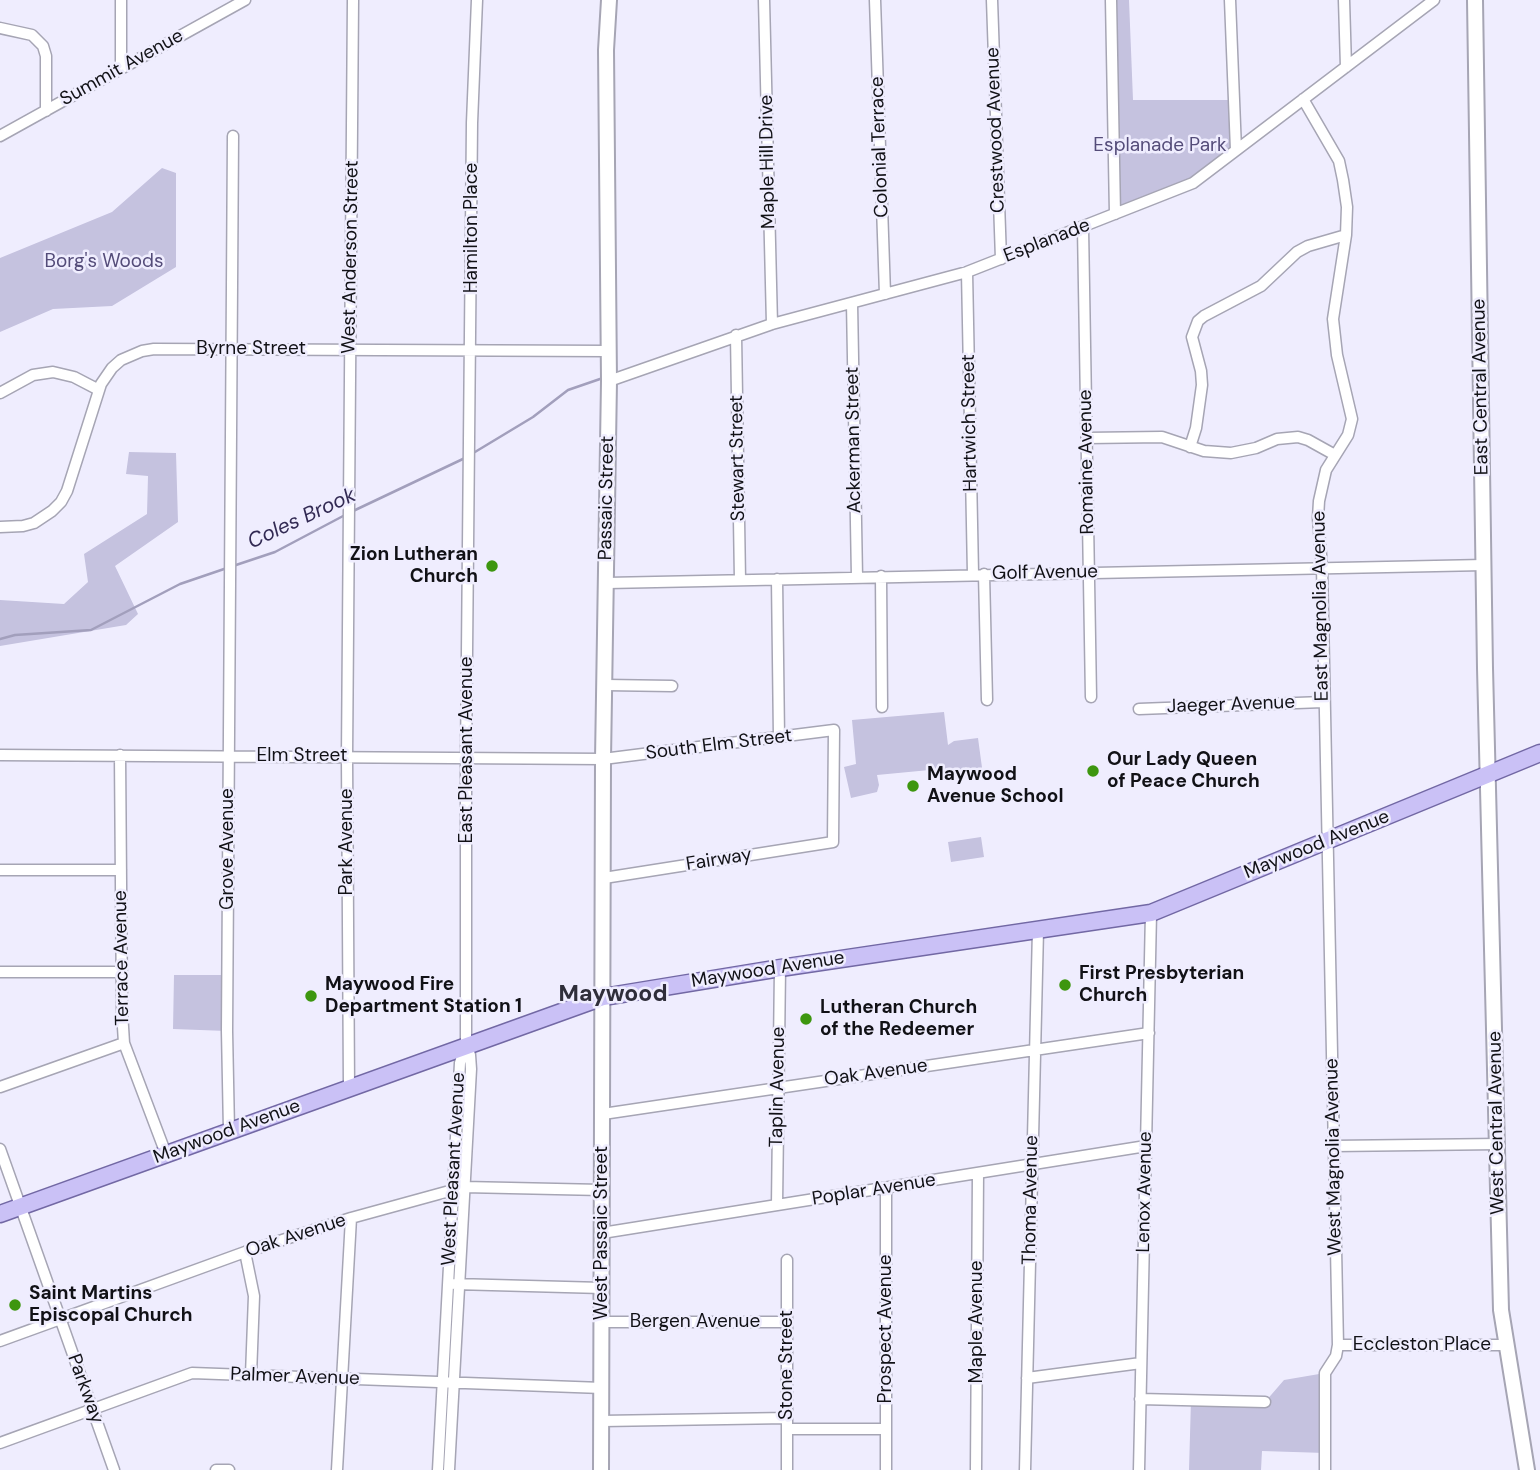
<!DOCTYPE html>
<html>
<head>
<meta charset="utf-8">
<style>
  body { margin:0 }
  canvas { display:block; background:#efedfe }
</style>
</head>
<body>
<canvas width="1540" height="1470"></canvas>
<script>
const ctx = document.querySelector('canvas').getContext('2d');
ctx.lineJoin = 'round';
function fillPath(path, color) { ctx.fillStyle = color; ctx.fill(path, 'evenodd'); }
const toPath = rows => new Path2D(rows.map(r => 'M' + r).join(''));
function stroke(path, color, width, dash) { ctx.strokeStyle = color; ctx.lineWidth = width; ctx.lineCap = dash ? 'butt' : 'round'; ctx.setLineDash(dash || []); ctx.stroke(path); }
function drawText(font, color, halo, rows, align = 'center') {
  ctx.font = font + ' "DM Sans",sans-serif'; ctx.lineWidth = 5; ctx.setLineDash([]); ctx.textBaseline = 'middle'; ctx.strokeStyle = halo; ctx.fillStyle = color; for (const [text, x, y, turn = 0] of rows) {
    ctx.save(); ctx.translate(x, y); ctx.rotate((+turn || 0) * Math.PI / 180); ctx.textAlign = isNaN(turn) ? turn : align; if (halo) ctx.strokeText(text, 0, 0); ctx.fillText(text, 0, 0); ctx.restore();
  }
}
fillPath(toPath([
  [1115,0,1129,0,1133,100,1234,100,1236,150,1193,183,1115,214,1113,101,1118,100],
  [162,168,176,173,176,267,112,306,53,309,0,332,0,258,112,212],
  [129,452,176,453,178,522,115,566,138,614,126,625,0,646,0,600,64,604,88,582,84,554,147,514,148,476,126,474],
  [944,712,948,745,954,741,978,738,983,775,947,780,940,769,877,775,879,785,877,792,851,798,844,767,856,764,852,720],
  [981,837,984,857,951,862,948,842],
  [174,975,227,975,227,1031,173,1029],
  [1325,1373,1325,1453,1262,1451,1261,1470,1189,1470,1191,1400,1265,1402,1284,1380]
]), '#c5c2df');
stroke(toPath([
  [470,455,533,417,568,390,600,379],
  [351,512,465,458],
  [233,566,275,552,345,515],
  [0,639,15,635,91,630,180,584,227,568]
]), '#a29fbc', 2.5);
const street = toPath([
  [121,0,121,69],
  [764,0,772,324],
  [875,0,885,294],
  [992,0,1001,259],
  [1111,0,1115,214],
  [1230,0,1236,150],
  [1344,0,1346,67],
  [0,28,32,35,43,46,46,56,46,111],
  [1303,99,1339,161,1343,180,1347,207,1346,235,1333,319,1337,355,1352,419,1348,435,1326,470,1319,501,1318,518,1322,567,1338,1345,1336,1356,1325,1373,1325,1470],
  [0,136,245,0],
  [1083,228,1091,697],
  [967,272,973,574],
  [852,303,857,577],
  [736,335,740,580],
  [609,381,772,324,967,272,1193,183,1434,0],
  [0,393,33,375,53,372,74,377,99,390],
  [1087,438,1162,437,1204,451,1231,453,1256,448,1277,439,1298,437,1308,440,1335,455],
  [1190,447,1196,428,1202,385,1201,371,1192,337,1198,321,1204,316,1261,286,1297,252,1308,246,1346,235],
  [0,527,23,526,34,523,52,511,61,502,67,491,101,384,112,368,121,360,142,351,154,349,608,351],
  [984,574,987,700],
  [881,576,882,707],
  [777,579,779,738],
  [607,583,1484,565],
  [606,685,672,686],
  [1139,709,1323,702],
  [0,755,603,759,834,730,833,842,604,878],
  [120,755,122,1011,124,1043,166,1154],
  [0,870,121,870],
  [0,972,121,972],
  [0,1087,124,1043],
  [349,1088,347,757,353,0],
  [603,1114,1149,1033],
  [229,1131,227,1031,233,136],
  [1333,1146,1499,1144],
  [0,1149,114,1470],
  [886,1188,886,1470],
  [777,1205,780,968],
  [602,1233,1146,1146],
  [245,1252,254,1296,251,1375],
  [455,1284,602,1288],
  [602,1322,787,1322],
  [0,1341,245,1252,351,1218,464,1187,602,1190],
  [1338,1345,1507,1345],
  [1027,1378,1141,1363],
  [1140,1399,1265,1402],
  [602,1421,787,1418],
  [787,1429,886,1429],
  [0,1443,192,1373,602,1388],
  [216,1470,229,1470],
  [337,1470,351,1218],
  [438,1470,460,1063,465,1045],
  [449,1470,471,1069,470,1055,466,1044,466,758,472,123,477,0],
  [787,1470,787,1260],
  [976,1470,978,1173],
  [1025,1470,1038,930],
  [1139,1470,1151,913]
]);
const secondary = toPath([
  [1475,0,1485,668,1501,1310,1527,1470],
  [601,1470,603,759,609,381,606,50,609,0]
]);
const primary = toPath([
  [0,1214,603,997,780,968,1151,913,1540,753]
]);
stroke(street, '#a6a5b4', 13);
stroke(secondary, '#a6a5b4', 18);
stroke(primary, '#7268a4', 19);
stroke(street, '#fff', 10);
stroke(secondary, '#fff', 14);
stroke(primary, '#cac1f6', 16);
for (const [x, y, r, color] of [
  [492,566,7,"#3d960f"],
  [1093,771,7,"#3d960f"],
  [913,786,7,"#3d960f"],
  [1065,985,7,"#3d960f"],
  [311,996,7,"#3d960f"],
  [806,1019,7,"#3d960f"],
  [15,1305,7,"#3d960f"]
]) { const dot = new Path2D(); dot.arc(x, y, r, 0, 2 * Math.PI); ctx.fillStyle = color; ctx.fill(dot); stroke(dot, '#efedfe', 2.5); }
drawText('19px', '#111116', '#efedfe', [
  ["Summit Avenue",122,68,-29],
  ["Crestwood Avenue",996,130,-92],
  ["Colonial Terrace",880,147,-92],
  ["Maple Hill Drive",768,162,-91],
  ["Hamilton Place",472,228,-90],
  ["Esplanade",1047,241,-21],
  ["West Anderson Street",351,257,-89],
  ["Byrne Street",251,349],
  ["East Central Avenue",1481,387,-91],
  ["Hartwich Street",970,423,-91],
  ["Ackerman Street",854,440,-91],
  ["Stewart Street",738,458,-91],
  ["Romaine Avenue",1087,462,-91],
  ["Passaic Street",607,498,-89],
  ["Golf Avenue",1045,573,-1],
  ["East Magnolia Avenue",1321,606,-91],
  ["Jaeger Avenue",1231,705,-2],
  ["South Elm Street",719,745,-7],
  ["East Pleasant Avenue",467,750,-90],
  ["Elm Street",302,756],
  ["Park Avenue",347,842,-90],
  ["Maywood Avenue",1317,845,-22],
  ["Grove Avenue",228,849,-90],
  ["Fairway",719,860,-9],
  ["Terrace Avenue",122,958,-91],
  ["Maywood Avenue",768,970,-9],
  ["Oak Avenue",876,1073,-8],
  ["Taplin Avenue",778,1087,-89],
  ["West Central Avenue",1497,1123,-91],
  ["Maywood Avenue",227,1132,-20],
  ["West Magnolia Avenue",1334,1157,-91],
  ["West Pleasant Avenue",454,1169,-87],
  ["Poplar Avenue",874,1190,-9],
  ["Lenox Avenue",1145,1192,-89],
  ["Thoma Avenue",1031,1200,-89],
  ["West Passaic Street",602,1233,-90],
  ["Oak Avenue",296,1236,-18],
  ["Bergen Avenue",695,1322],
  ["Maple Avenue",977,1322,-90],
  ["Prospect Avenue",886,1329,-90],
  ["Eccleston Place",1422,1345],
  ["Stone Street",787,1365,-90],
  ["Palmer Avenue",295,1377,2],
  ["Parkway",85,1389,70]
]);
drawText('19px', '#544c79', '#efedfe', [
  ["Esplanade Park",1160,146],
  ["Borg's Woods",104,262]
]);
drawText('bold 19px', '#111116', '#efedfe', [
  ["Zion Lutheran",478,555,"right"],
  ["Church",478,577,"right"],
  ["Our Lady Queen",1107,760],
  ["of Peace Church",1107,782],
  ["Maywood",927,775],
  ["Avenue School",927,797],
  ["First Presbyterian",1079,974],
  ["Church",1079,996],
  ["Maywood Fire",325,985],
  ["Department Station 1",325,1007],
  ["Lutheran Church",820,1008],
  ["of the Redeemer",820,1030],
  ["Saint Martins",29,1294],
  ["Episcopal Church",29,1316]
], 'left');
drawText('italic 21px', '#322a53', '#efedfe', [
  ["Coles Brook",302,519,-25]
]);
drawText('bold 23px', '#2f2e3a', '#efedfe', [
  ["Maywood",613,995]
]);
</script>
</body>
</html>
